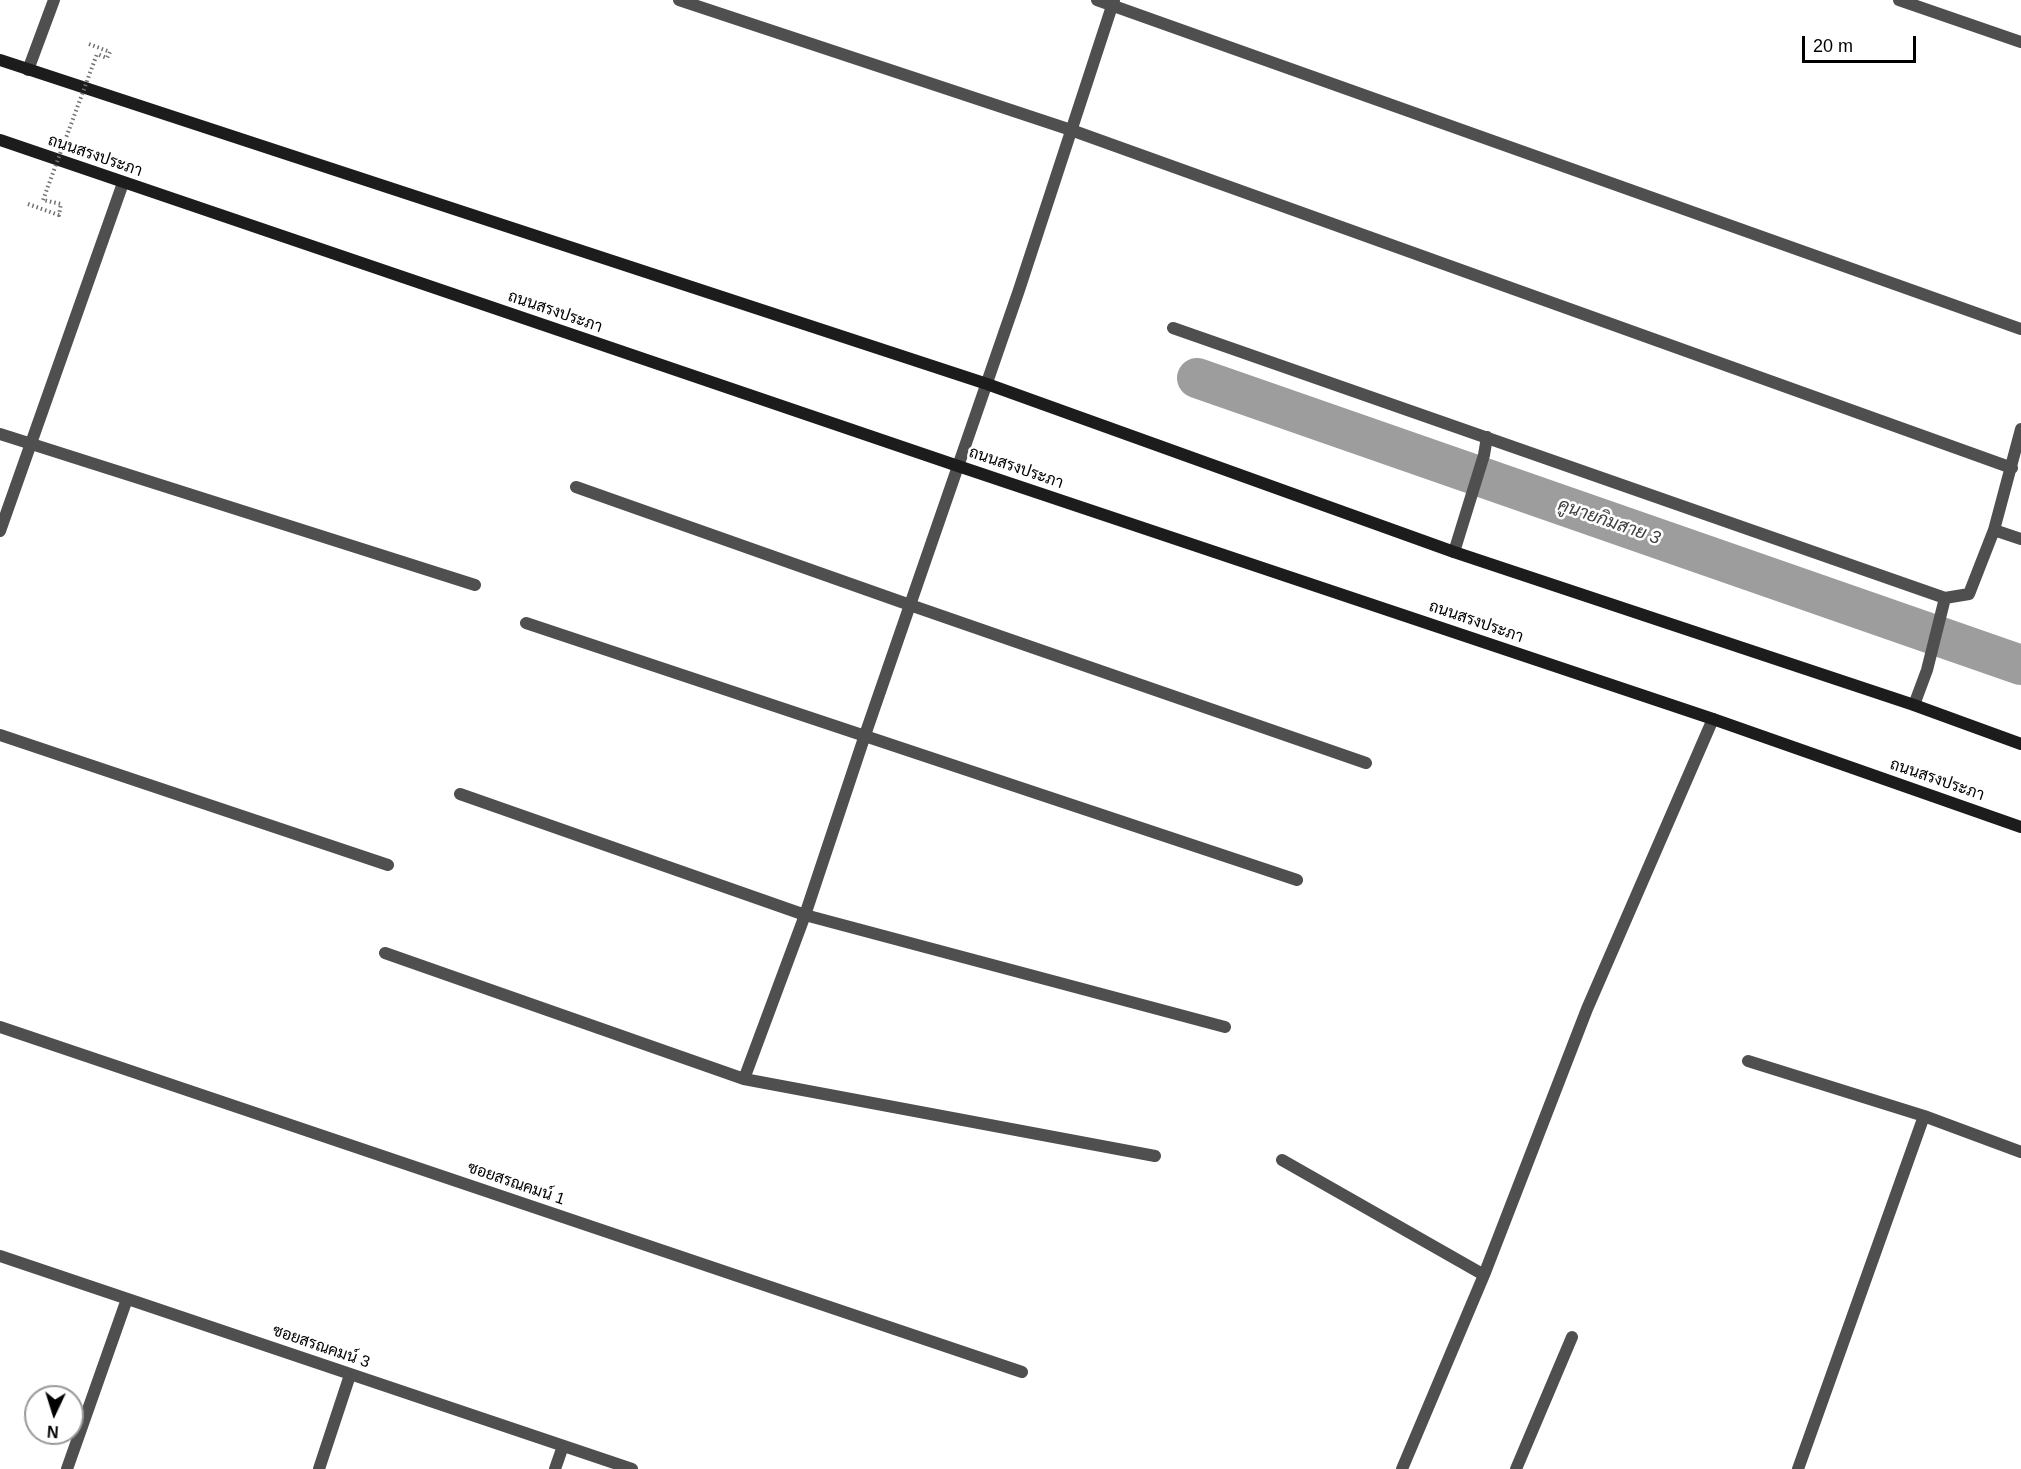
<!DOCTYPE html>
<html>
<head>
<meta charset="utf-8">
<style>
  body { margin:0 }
  #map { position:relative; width:2021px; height:1469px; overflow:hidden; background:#fff; font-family:Helvetica,sans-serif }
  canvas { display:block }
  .north { position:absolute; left:24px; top:1385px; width:60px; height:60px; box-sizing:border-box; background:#fff; border:2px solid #999; border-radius:50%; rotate:184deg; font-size:16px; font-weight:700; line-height:24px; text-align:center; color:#000 }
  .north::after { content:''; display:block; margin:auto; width:21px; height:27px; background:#000; clip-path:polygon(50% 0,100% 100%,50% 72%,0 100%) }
  .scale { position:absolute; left:1802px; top:36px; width:114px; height:27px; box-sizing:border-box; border:3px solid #000; border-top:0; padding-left:8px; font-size:18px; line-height:21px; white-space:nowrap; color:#000; -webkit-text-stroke:4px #fff; paint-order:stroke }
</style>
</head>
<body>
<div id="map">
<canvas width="2021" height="1469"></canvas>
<div class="north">N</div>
<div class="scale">20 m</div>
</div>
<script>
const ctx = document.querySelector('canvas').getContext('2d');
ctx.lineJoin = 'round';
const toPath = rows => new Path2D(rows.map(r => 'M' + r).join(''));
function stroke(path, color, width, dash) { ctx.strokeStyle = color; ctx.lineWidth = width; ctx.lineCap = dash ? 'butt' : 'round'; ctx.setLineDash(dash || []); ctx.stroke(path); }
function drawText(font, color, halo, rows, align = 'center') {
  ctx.font = font + ' Helvetica,Sarabun,sans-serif'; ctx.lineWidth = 5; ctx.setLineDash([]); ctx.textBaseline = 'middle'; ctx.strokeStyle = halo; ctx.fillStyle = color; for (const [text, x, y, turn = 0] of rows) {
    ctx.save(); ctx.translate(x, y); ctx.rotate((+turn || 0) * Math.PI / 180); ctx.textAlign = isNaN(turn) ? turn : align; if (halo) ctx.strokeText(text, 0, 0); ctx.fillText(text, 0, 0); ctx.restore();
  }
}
stroke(toPath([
  [1197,378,2021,665]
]), '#9d9d9d', 40);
stroke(toPath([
  [89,44,110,52,107,58,97,54],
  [28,204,59,215,61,204,43,200]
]), '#717171', 4, [1.5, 3]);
stroke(toPath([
  [28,70,54,0]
]), '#4f4f4f', 12);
stroke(toPath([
  [679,0,1071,130,2012,468],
  [1097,0,2021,329],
  [1899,0,2021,42],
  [1173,328,1945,598],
  [0,434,475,585],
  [576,487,910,605,1366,763],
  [1994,530,2021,539],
  [0,531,123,183],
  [1454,552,1484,455,1487,437],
  [526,623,1297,880],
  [1914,705,1927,670,1945,598,1969,594,1994,530,2021,429],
  [0,735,388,865],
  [460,794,805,915,1225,1027],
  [385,953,744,1079,1155,1156],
  [0,1027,1022,1372],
  [1748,1061,1924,1116,2021,1152],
  [744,1079,805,915,865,735,1019,290,1114,0],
  [1282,1160,1484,1275],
  [0,1256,632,1469],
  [67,1469,127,1299],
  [319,1469,350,1375],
  [555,1469,563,1446],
  [1402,1469,1484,1275,1587,1009,1713,719],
  [1516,1469,1572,1337],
  [1798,1469,1924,1116]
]), '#4f4f4f', 12);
stroke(toPath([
  [0,60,987,384,1454,552,1914,705,2021,744],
  [0,140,958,466,1713,719,2021,827]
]), '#1c1c1c', 12);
stroke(toPath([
  [43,200,97,54]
]), '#717171', 4, [1.5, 3]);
drawText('16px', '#000', '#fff', [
  ["ถนนสรงประภา",95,156,19],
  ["ถนนสรงประภา",555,312,19],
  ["ถนนสรงประภา",1016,468,19],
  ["ถนนสรงประภา",1476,622,19],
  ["ถนนสรงประภา",1937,780,19],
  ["ซอยสรณคมน์ 1",516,1184,19],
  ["ซอยสรณคมน์ 3",321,1347,19]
]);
drawText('italic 18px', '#3e3e3e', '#fff', [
  ["คูนายกิมสาย 3",1609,522,19]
]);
</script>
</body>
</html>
